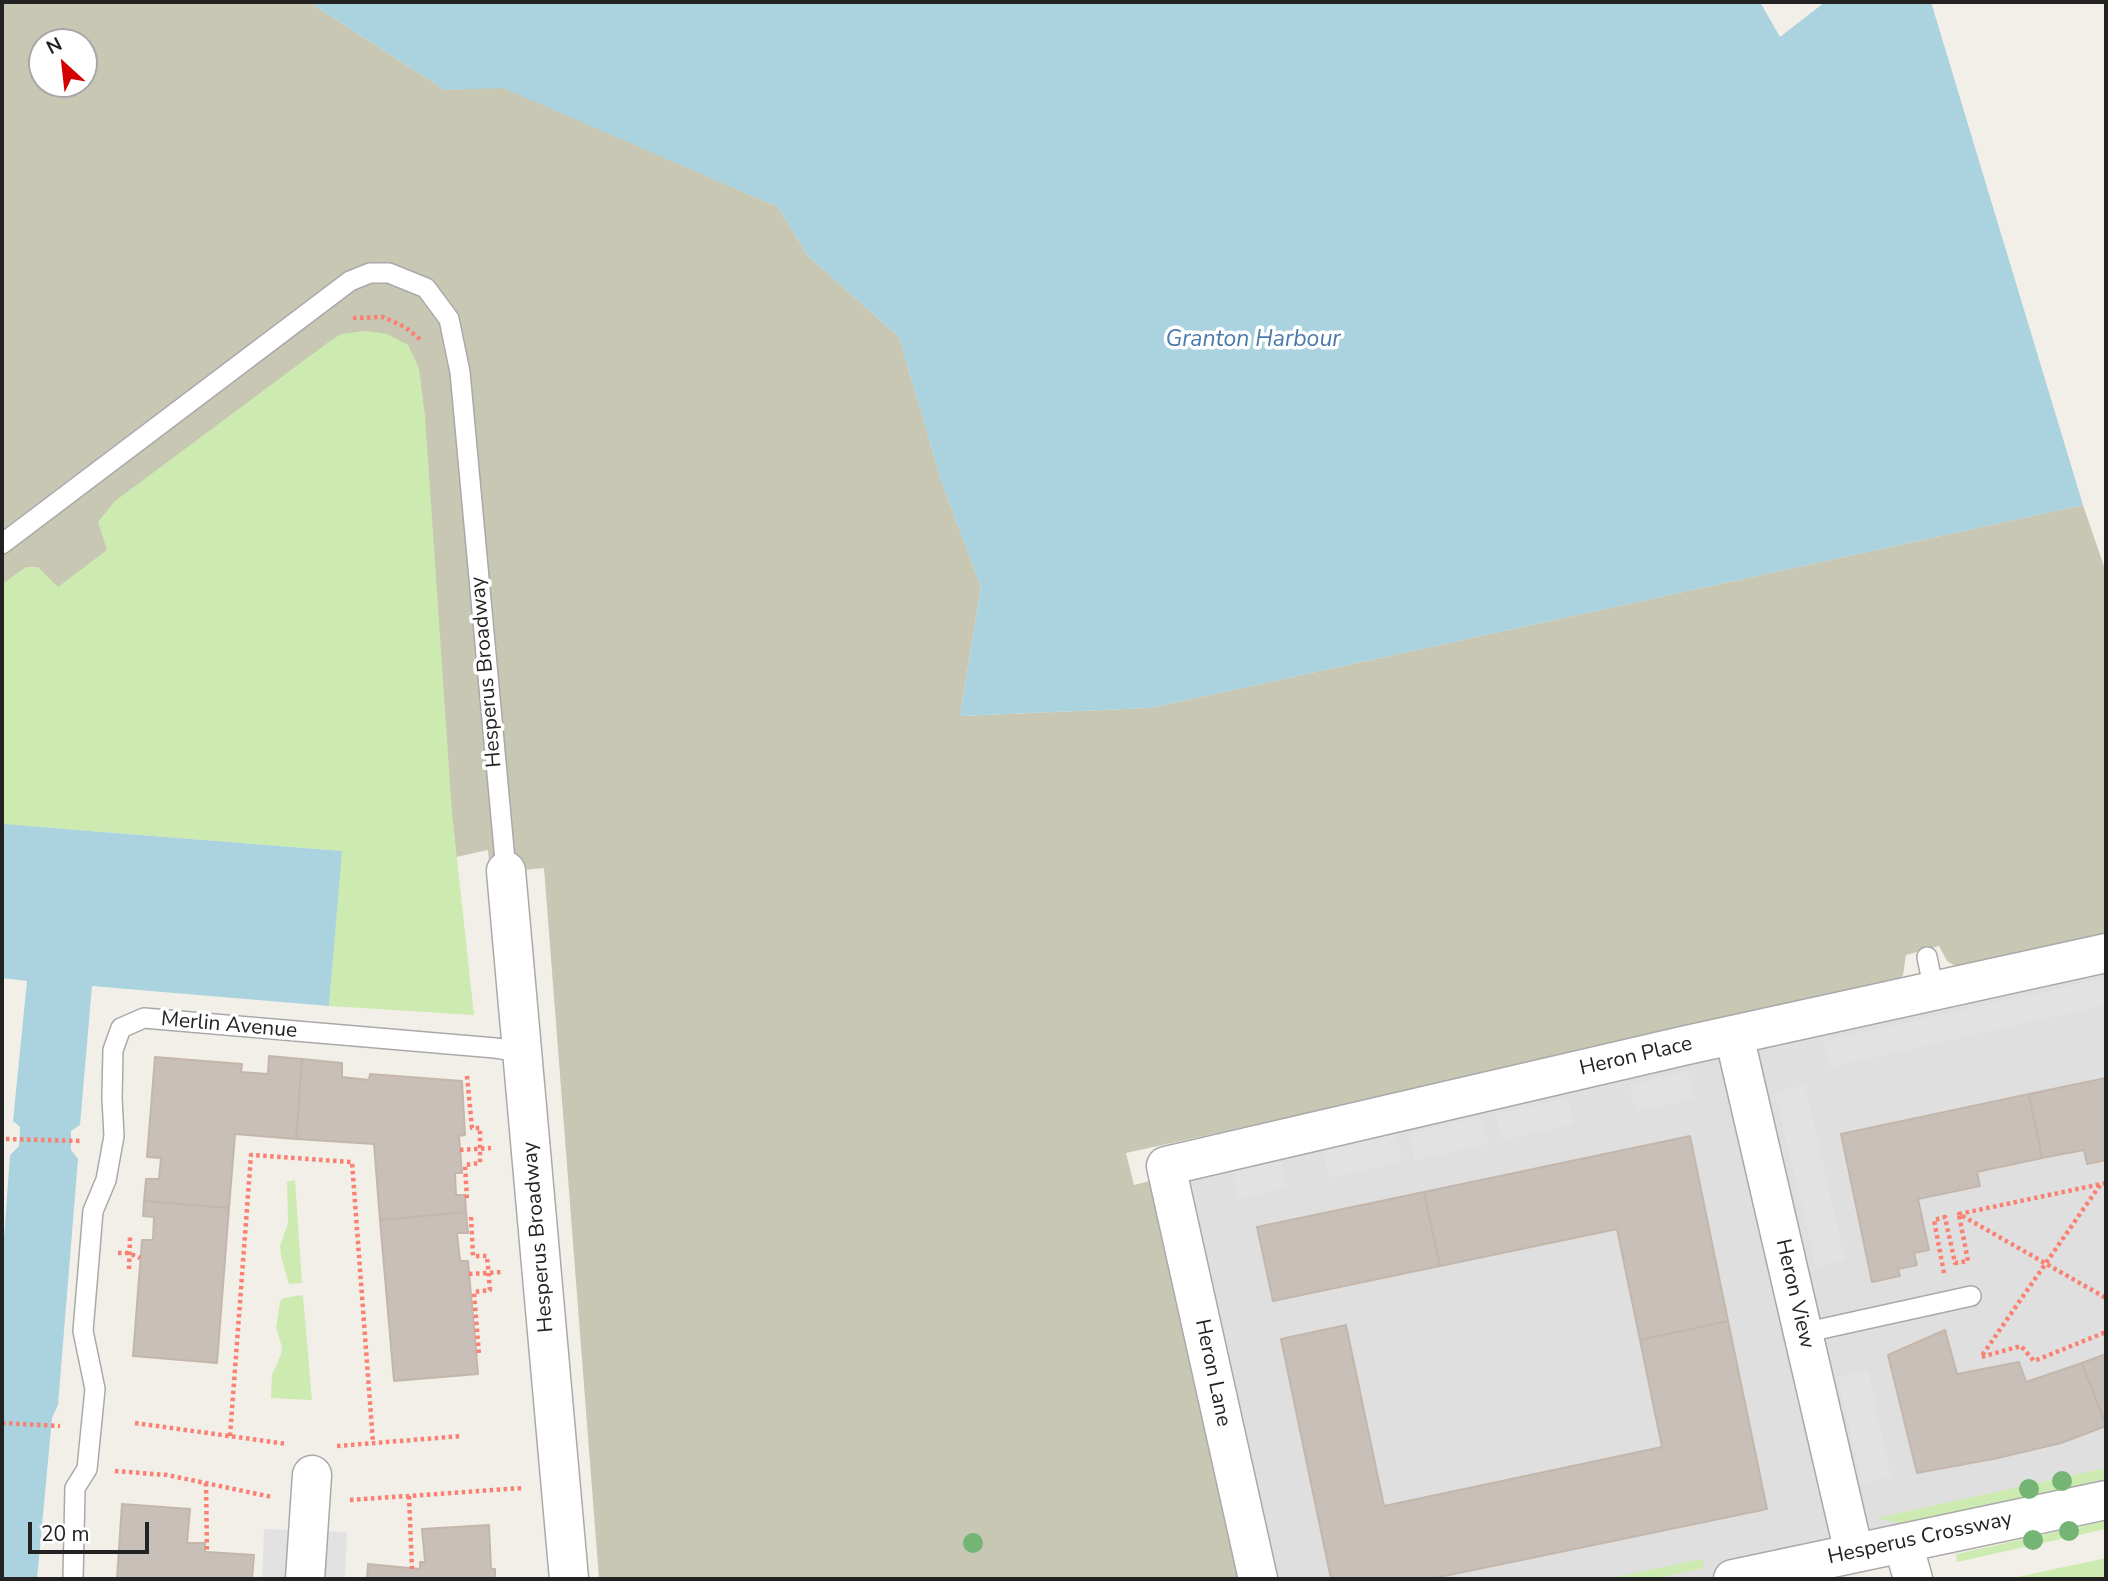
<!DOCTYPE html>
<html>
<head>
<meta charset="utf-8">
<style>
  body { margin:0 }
  #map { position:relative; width:2108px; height:1581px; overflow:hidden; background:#f2efe9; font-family:"Nunito Sans",sans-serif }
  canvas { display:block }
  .frame { position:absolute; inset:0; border:4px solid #222; pointer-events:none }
  .north { position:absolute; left:28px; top:28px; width:70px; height:70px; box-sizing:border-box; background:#fff; border:2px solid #a7a7a7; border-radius:50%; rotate:333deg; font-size:19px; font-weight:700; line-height:28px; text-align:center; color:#222 }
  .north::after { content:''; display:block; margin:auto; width:24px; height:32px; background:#d40000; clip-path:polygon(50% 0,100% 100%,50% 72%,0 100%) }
  .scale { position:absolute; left:28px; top:1522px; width:121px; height:32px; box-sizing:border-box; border:4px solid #222; border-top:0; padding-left:9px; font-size:21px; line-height:24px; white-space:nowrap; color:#222; -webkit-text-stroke:5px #fff; paint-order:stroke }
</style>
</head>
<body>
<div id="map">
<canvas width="2108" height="1581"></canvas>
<div class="frame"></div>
<div class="north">N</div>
<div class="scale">20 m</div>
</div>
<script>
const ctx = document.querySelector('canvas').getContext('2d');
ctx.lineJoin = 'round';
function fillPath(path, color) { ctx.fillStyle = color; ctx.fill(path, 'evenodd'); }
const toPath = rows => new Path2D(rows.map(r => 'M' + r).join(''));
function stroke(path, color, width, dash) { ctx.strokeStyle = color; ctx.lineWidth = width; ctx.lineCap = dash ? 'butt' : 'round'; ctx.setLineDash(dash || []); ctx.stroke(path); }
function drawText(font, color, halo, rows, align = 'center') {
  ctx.font = font + ' "Nunito Sans",sans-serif'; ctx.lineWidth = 7; ctx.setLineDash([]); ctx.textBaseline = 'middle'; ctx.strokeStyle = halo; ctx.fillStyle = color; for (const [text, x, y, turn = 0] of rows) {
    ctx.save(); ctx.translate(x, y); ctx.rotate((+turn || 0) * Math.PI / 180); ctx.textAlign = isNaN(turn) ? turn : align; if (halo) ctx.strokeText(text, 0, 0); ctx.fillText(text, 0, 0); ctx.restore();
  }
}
fillPath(toPath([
  [2106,953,2106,1500,1733,1579,1258,1579,1166,1166]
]), '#e0dfdf');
fillPath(toPath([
  [2,2,309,2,445,90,503,87,778,207,808,256,899,337,942,483,981,587,960,716,1150,708,2083,505,2106,572,2106,938,1963,970,1947,961,1939,946,1906,955,1903,975,1893,985,1126,1153,1134,1185,1149,1181,1239,1579,599,1579,544,868,490,873,488,850,456,857,2,824],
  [42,42,84,42,84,84,42,84]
]), '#c7c7b4');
fillPath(toPath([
  [366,331,387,334,408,345,419,368,425,416,452,813,474,1015,329,1006,341,851,2,824,2,584,26,567,38,567,58,587,107,550,98,522,115,501,330,341,341,334],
  [295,1180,302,1283,289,1284,281,1257,280,1246,288,1223,287,1182],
  [303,1295,312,1400,271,1398,272,1375,281,1354,282,1347,276,1328,280,1302,283,1298],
  [2106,1468,2106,1479,1902,1524,1877,1518],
  [2106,1521,2106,1529,1957,1562,1956,1554],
  [2106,1558,2106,1579,2008,1579],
  [1702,1559,1704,1568,1653,1579,1606,1579]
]), '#cdebb0');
fillPath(toPath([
  [2106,978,2106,1005,1830,1067,1824,1041],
  [1688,1072,1694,1099,1635,1111,1629,1085],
  [1805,1085,1845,1260,1816,1267,1775,1092],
  [1568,1098,1574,1124,1501,1140,1495,1114],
  [1481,1117,1488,1144,1415,1160,1409,1133],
  [1396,1134,1402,1162,1329,1178,1323,1151],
  [1279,1150,1287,1188,1239,1199,1230,1161],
  [1868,1370,1891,1477,1862,1483,1838,1377],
  [264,1529,347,1532,345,1579,262,1579]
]), '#e2e2e2');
fillPath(toPath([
  [309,2,1760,2,1780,37,1825,2,1931,2,2083,505,1150,708,960,716,981,587,942,483,899,337,808,256,778,207,503,88,445,90],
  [2,824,342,851,329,1006,92,986,80,1125,71,1131,71,1150,78,1159,58,1405,52,1418,37,1579,2,1579,2,1266,10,1155,19,1146,20,1127,13,1121,27,981,2,978]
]), '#aad3df');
const building = toPath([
  [269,1056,302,1059,296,1139,235,1134,229,1208,144,1201,146,1179,159,1179,161,1158,147,1157,155,1057,242,1064,241,1072,268,1074,269,1056],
  [302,1059,342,1063,342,1077,369,1080,370,1074,462,1081,465,1135,459,1136,462,1173,455,1173,456,1195,465,1195,466,1212,380,1220,374,1144,296,1139,302,1059],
  [2106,1078,2106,1160,2087,1164,2084,1150,2042,1158,2029,1094,2106,1078],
  [2029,1094,2042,1158,1977,1172,1980,1186,1918,1199,1929,1250,1914,1253,1917,1265,1898,1269,1900,1276,1872,1282,1841,1134,2029,1094],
  [1690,1136,1728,1321,1640,1340,1617,1229,1440,1266,1424,1192,1690,1136],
  [1424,1192,1440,1266,1273,1301,1257,1227,1424,1192],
  [144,1201,229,1208,217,1363,133,1356,142,1240,153,1240,154,1217,143,1216,144,1201],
  [466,1212,468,1233,457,1233,460,1261,468,1261,478,1374,394,1381,380,1220,466,1212],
  [1728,1321,1767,1509,1430,1579,1331,1579,1281,1339,1346,1325,1384,1506,1662,1447,1640,1340,1728,1321],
  [1945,1330,1957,1374,2019,1362,2026,1382,2082,1363,2106,1426,2061,1443,1998,1458,1917,1473,1888,1355,1945,1330],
  [2106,1354,2106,1425,2082,1363,2106,1354],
  [122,1504,190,1509,187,1543,205,1543,205,1552,207,1552,254,1555,252,1579,117,1579,122,1504],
  [489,1525,491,1569,495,1569,495,1579,367,1579,368,1564,420,1569,420,1562,425,1562,422,1529,489,1525]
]);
fillPath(building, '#c7bfb8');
stroke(building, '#c4b6ab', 2);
const service = toPath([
  [2,544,350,281,370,273,389,273,426,288,449,319,460,372,506,871],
  [1927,957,1934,991],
  [1803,1333,1971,1296],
  [73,1579,75,1488,87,1469,95,1389,83,1331,93,1211,106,1180,114,1136,112,1098,113,1050,121,1028,144,1018,495,1048,522,1052]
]);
const minor = toPath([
  [506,871,569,1579],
  [1734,1035,1854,1553],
  [1903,1543,1913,1579],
  [305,1579,312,1475],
  [1258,1579,1166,1166,1687,1045,2106,953],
  [1733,1579,2106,1500]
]);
stroke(service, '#a9a9a9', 22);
stroke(minor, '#a9a9a9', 41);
stroke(toPath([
  [353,318,383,317,405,327,421,340],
  [467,1076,472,1128,480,1128,480,1163,465,1165,467,1200],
  [6,1139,82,1141],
  [460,1150,491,1148],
  [2106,1183,1959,1214,2106,1298],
  [2100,1185,1981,1357,2021,1346,2034,1361,2106,1332],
  [471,1217,473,1256,487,1256,490,1290,474,1292,479,1355],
  [118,1253,129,1253,140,1258],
  [129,1269,130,1237],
  [1944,1273,1934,1220,1945,1217,1955,1263,1968,1261,1959,1215],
  [469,1274,503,1272],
  [2,1423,60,1426],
  [135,1423,287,1444],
  [230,1436,251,1155,352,1162,373,1443],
  [337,1446,462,1436],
  [115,1471,167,1475,272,1497],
  [206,1483,207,1552],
  [409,1496,412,1569],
  [350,1500,523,1488]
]), '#fa8072', 4.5, [3.5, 3.5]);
stroke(service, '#fff', 19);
stroke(minor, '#fff', 38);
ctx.fillStyle = '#74b475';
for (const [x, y] of [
  [2062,1481],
  [2029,1489],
  [2069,1531],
  [2033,1540],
  [973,1543]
]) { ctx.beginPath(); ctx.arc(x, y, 10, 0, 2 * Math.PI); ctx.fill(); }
drawText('21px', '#222', '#fff', [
  ["Hesperus Broadway",487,672,-95],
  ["Merlin Avenue",229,1026,5],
  ["Heron Place",1636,1057,-13],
  ["Hesperus Broadway",539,1237,-95],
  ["Heron View",1794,1294,77],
  ["Heron Lane",1212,1373,78],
  ["Hesperus Crossway",1920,1539,-12]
]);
drawText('italic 23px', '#4a7aab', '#fff', [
  ["Granton Harbour",1253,340]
]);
</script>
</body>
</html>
